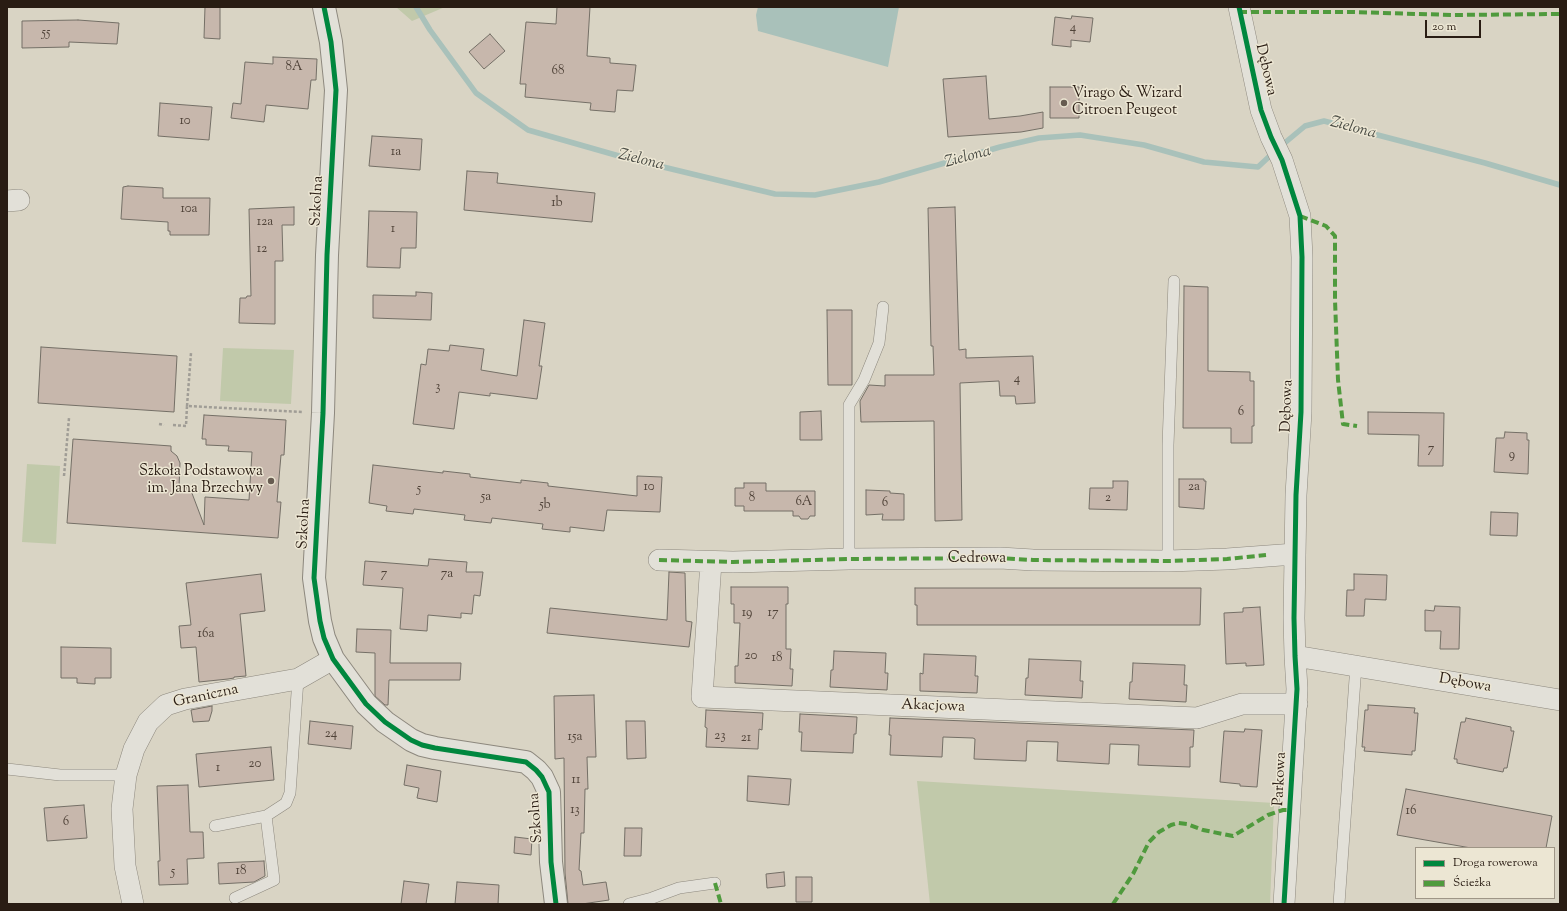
<!DOCTYPE html>
<html>
<head>
<meta charset="utf-8">
<style>
  body { margin:0 }
  #map { position:relative; width:1567px; height:911px; overflow:hidden; background:#d9d4c4; font-family:"Sorts Mill Goudy",serif }
  canvas { display:block }
  .frame { position:absolute; inset:0; border:8px solid #291c13; pointer-events:none }
  .legend { position:absolute; left:1415px; top:847px; width:140px; height:52px; box-sizing:border-box; background:#ece6d3; border:1px solid #9e9586; margin:0; padding:5px 7px; list-style:none; font-size:12px; color:#291c13 }
  .legend li { display:flex; align-items:center; gap:8px; height:20px }
  .legend b { width:20px; border:1px solid #9e9586 }
  .scale { position:absolute; left:1425px; top:20px; width:56px; height:18px; box-sizing:border-box; border:2px solid #291c13; border-top:0; padding-left:5px; font-size:12px; line-height:14px; white-space:nowrap; color:#291c13; -webkit-text-stroke:3px #ece6d3; paint-order:stroke }
</style>
</head>
<body>
<div id="map">
<canvas width="1567" height="911"></canvas>
<div class="frame"></div>
<ul class="legend">
<li><b style="height:5px;background:#00873e"></b>Droga rowerowa</li>
<li><b style="height:5px;background:#4f9a3d"></b>Ścieżka</li>
</ul>
<div class="scale">20 m</div>
</div>
<script>
const ctx = document.querySelector('canvas').getContext('2d');
ctx.lineJoin = 'round';
function fillPath(path, color) { ctx.fillStyle = color; ctx.fill(path, 'evenodd'); }
const toPath = rows => new Path2D(rows.map(r => 'M' + r).join(''));
function stroke(path, color, width, dash) { ctx.strokeStyle = color; ctx.lineWidth = width; ctx.lineCap = dash ? 'butt' : 'round'; ctx.setLineDash(dash || []); ctx.stroke(path); }
function drawText(font, color, halo, rows, align = 'center') {
  ctx.font = font + ' "Sorts Mill Goudy",serif'; ctx.lineWidth = 3; ctx.setLineDash([]); ctx.textBaseline = 'middle'; ctx.strokeStyle = halo; ctx.fillStyle = color; for (const [text, x, y, turn = 0] of rows) {
    ctx.save(); ctx.translate(x, y); ctx.rotate((+turn || 0) * Math.PI / 180); ctx.textAlign = isNaN(turn) ? turn : align; if (halo) ctx.strokeText(text, 0, 0); ctx.fillText(text, 0, 0); ctx.restore();
  }
}
fillPath(toPath([
  [396,7,445,7,412,21],
  [223,348,294,350,291,404,220,401],
  [27,464,60,466,56,544,22,542],
  [917,781,1274,803,1270,904,930,904]
]), '#c1c9aa');
fillPath(toPath([
  [758,7,899,7,888,67,758,31,756,15]
]), '#a9c1ba');
stroke(toPath([
  [416,7,430,30,476,93,528,130,626,158,775,194,815,195,879,182,1000,147,1039,138,1080,135,1144,145,1204,162,1258,167,1274,152],
  [1281,146,1305,126,1324,121,1485,163,1560,185]
]), '#a9c1ba', 5.5);
const building = toPath([
  [205,7,220,7,220,39,204,38,205,7],
  [557,7,590,7,587,56,610,58,610,63,636,65,633,91,617,90,615,112,590,110,591,103,525,97,526,84,520,84,526,22,556,24,557,7],
  [1072,16,1093,18,1090,42,1071,40,1071,47,1052,45,1055,17,1071,19,1072,16],
  [78,20,119,23,117,44,69,42,69,47,22,48,22,21,78,20],
  [490,34,505,51,484,69,469,52,490,34],
  [273,57,317,59,316,80,311,80,308,109,266,105,264,122,231,118,233,103,241,104,245,62,273,64,273,57],
  [986,76,989,119,1020,116,1043,112,1043,128,1021,132,948,137,943,79,986,76],
  [1050,87,1079,87,1079,118,1050,118,1050,87],
  [160,103,212,107,209,140,158,136,160,103],
  [372,136,422,139,420,170,369,166,372,136],
  [467,171,498,173,497,183,595,193,592,222,464,210,467,171],
  [128,186,163,188,163,198,210,198,209,235,170,235,170,231,168,231,168,222,121,219,123,187,128,186],
  [294,207,294,225,282,225,283,261,275,261,275,324,239,323,240,298,246,298,247,296,251,296,249,209,294,207],
  [955,207,959,350,966,349,966,358,1033,356,1035,403,1016,404,1015,396,1000,396,999,381,960,383,962,520,935,521,934,421,861,422,860,401,869,385,885,386,885,375,934,375,933,346,931,346,928,208,955,207],
  [369,211,417,212,416,248,401,248,400,268,367,267,369,211],
  [1184,286,1208,287,1208,371,1250,372,1250,381,1254,381,1254,426,1252,426,1252,443,1231,443,1231,428,1183,428,1184,286],
  [416,292,432,293,431,320,373,318,373,295,416,296,416,292],
  [827,310,852,310,852,385,828,385,827,310],
  [524,320,545,323,539,366,542,366,537,399,490,393,490,396,459,392,454,429,413,424,421,364,426,365,428,349,449,351,450,345,484,349,481,370,517,376,524,320],
  [41,347,177,356,174,412,38,403,41,347],
  [821,411,822,440,800,440,800,412,821,411],
  [1368,412,1444,413,1443,466,1418,466,1419,435,1368,434,1368,412],
  [204,415,286,420,284,455,281,455,279,478,277,502,281,502,278,538,67,523,73,439,171,446,171,451,177,456,180,463,179,487,190,488,204,525,205,497,249,500,252,452,228,451,229,446,206,445,206,439,202,439,204,415],
  [1505,432,1527,433,1527,440,1529,440,1528,474,1494,472,1496,438,1504,438,1505,432],
  [373,465,443,473,443,471,470,474,470,477,521,483,521,480,548,483,548,486,637,496,637,476,662,477,660,512,607,510,604,531,570,527,570,532,542,529,543,524,492,518,491,523,464,520,465,515,414,509,413,514,386,511,387,506,369,503,373,465],
  [1179,479,1204,479,1204,481,1206,481,1204,509,1179,507,1179,479],
  [1113,481,1128,481,1127,510,1089,509,1090,488,1113,488,1113,481],
  [744,483,766,483,766,491,815,491,815,516,810,516,808,519,801,519,799,516,793,516,793,511,744,511,744,506,735,506,735,488,744,488,744,483],
  [866,490,890,491,890,493,904,494,904,520,882,520,883,514,866,515,866,490],
  [1491,512,1518,513,1517,536,1490,535,1491,512],
  [429,559,467,562,466,572,483,572,480,596,474,595,472,614,461,613,461,618,428,615,427,631,400,629,403,588,363,585,365,561,428,566,429,559],
  [669,572,685,573,686,621,692,622,689,647,547,633,550,608,667,620,669,572],
  [261,574,265,611,240,614,246,676,234,677,234,678,228,679,199,682,196,647,181,648,179,626,191,625,186,583,261,574],
  [1354,574,1387,575,1386,600,1365,599,1364,616,1346,616,1347,590,1354,590,1354,574],
  [731,587,788,587,788,604,786,604,786,649,791,649,790,669,793,669,792,686,735,683,735,666,738,666,740,623,734,623,734,604,731,604,731,587],
  [915,588,1201,588,1200,625,917,625,917,605,915,605,915,588],
  [1435,606,1460,607,1459,649,1440,649,1441,631,1425,631,1425,610,1434,611,1435,606],
  [1260,607,1264,665,1246,666,1246,663,1226,664,1224,613,1243,612,1243,608,1260,607],
  [357,629,391,630,390,663,461,663,460,680,389,680,388,705,385,705,375,696,375,653,356,652,357,629],
  [61,647,111,648,111,678,95,678,95,684,77,683,77,678,61,678,61,647],
  [834,651,886,653,885,673,888,673,887,690,830,687,831,670,833,670,834,651],
  [924,654,976,656,975,676,978,676,977,693,920,691,920,673,923,674,924,654],
  [1029,659,1081,661,1080,681,1083,681,1082,698,1025,695,1026,678,1028,678,1029,659],
  [1133,663,1185,665,1184,685,1187,685,1186,702,1129,699,1130,682,1132,682,1133,663],
  [594,695,596,757,587,757,588,789,585,789,584,833,581,833,579,870,581,871,583,885,606,882,609,900,582,904,568,904,565,873,564,758,555,759,554,696,594,695],
  [1368,705,1415,708,1414,713,1418,713,1415,751,1412,751,1412,755,1364,751,1365,747,1362,747,1365,710,1368,710,1368,705],
  [212,706,212,711,209,721,193,722,191,710,212,706],
  [706,710,763,713,762,730,759,729,758,749,706,747,707,728,705,727,706,710],
  [800,714,857,717,856,734,854,734,853,753,801,751,802,732,799,732,800,714],
  [890,718,1194,730,1193,747,1190,747,1190,767,1138,765,1139,745,1110,744,1109,764,1057,761,1058,742,1027,741,1026,761,974,759,975,739,973,738,943,737,942,757,890,755,891,735,889,735,890,718],
  [1466,718,1511,727,1511,731,1514,731,1507,768,1504,768,1503,772,1457,763,1457,759,1454,759,1461,722,1465,722,1466,718],
  [310,721,353,726,351,749,308,744,310,721],
  [626,721,645,721,646,758,627,759,626,721],
  [1245,729,1262,730,1257,787,1240,786,1240,784,1220,782,1224,731,1244,732,1245,729],
  [271,747,274,780,199,787,196,754,271,747],
  [407,765,441,771,437,802,417,798,419,788,404,785,407,765],
  [748,776,791,779,789,805,747,801,748,776],
  [188,785,190,832,203,832,204,858,187,859,188,884,159,885,158,861,160,861,157,786,188,785],
  [1406,789,1552,816,1546,848,1471,848,1397,835,1406,789],
  [84,805,87,838,47,841,44,808,84,805],
  [625,828,642,828,641,856,624,856,625,828],
  [515,837,532,839,531,855,514,853,515,837],
  [264,861,265,876,254,882,219,884,218,863,264,861],
  [784,872,785,886,767,888,766,874,784,872],
  [796,877,812,877,812,902,796,902,796,877],
  [404,881,429,884,426,904,401,904,404,881],
  [457,882,499,885,498,904,455,904,457,882]
]);
fillPath(building, '#c7b7ac');
stroke(building, '#746f66', 1);
const service = toPath([
  [849,559,849,405,864,380,879,343,883,307],
  [1168,561,1168,445,1174,281],
  [7,769,60,775,126,775],
  [215,826,266,816,286,803,290,793,298,679],
  [235,898,274,880,266,816],
  [629,904,652,898,679,888,715,883],
  [1339,904,1356,665]
]);
const minor = toPath([
  [1239,7,1261,110,1271,137,1282,160,1300,216,1302,257,1301,412,1296,495,1294,618,1295,656,1297,689,1284,904],
  [7,201,19,200],
  [659,560,733,562,849,559,1000,558,1033,560,1168,561,1227,559,1295,554],
  [711,562,702,697,1197,718,1242,704,1297,704],
  [1295,656,1560,700],
  [133,904,125,866,122,809,126,775,134,749,148,722,166,705,185,699,298,679,333,659]
]);
const tertiary = toPath([
  [324,7,331,42,336,90,327,255,323,413,314,578,320,621,324,638,333,659,366,704,385,722,411,740,422,745,435,748,526,762,536,770,542,777,549,792,551,862,556,904]
]);
stroke(service, '#8d887e', 12);
stroke(minor, '#8d887e', 22);
stroke(tertiary, '#8d887e', 24);
stroke(toPath([
  [187,406,191,353],
  [159,424,164,425],
  [173,425,186,426,187,406,303,412],
  [64,476,69,418]
]), '#a09d96', 2.5, [3, 2]);
stroke(service, '#e2e0d8', 11);
stroke(minor, '#e2e0d8', 21);
stroke(tertiary, '#e2e0d8', 22);
stroke(toPath([
  [1239,12,1351,12,1453,15,1560,14],
  [1300,216,1326,226,1335,236,1335,300,1338,380,1343,424,1357,426],
  [659,560,733,562,849,559,1000,558,1033,560,1168,561,1227,559,1266,555],
  [715,883,721,904],
  [1113,904,1133,874,1149,842,1159,832,1171,825,1178,823,1187,824,1203,830,1233,836,1268,815,1283,810,1291,810]
]), '#4f9a3d', 4, [8, 4]);
stroke(toPath([
  [324,7,331,42,336,90,327,255,323,413,314,578,320,621,324,638,333,659,366,704,385,722,411,740,422,745,435,748,526,762,536,770,542,777,549,792,551,862,556,904],
  [1239,7,1261,110,1271,137,1282,160,1300,216,1302,257,1301,412,1296,495,1294,618,1295,656,1297,689,1284,904]
]), '#00873e', 5);
for (const [x, y, r, color] of [
  [1064,103,4,"#675c51"],
  [271,481,4,"#675c51"]
]) { const dot = new Path2D(); dot.arc(x, y, r, 0, 2 * Math.PI); ctx.fillStyle = color; ctx.fill(dot); stroke(dot, '#ece6d3', 1.5); }
drawText('13px', '#504339', null, [
  ["4",1073,29],
  ["55",46,34],
  ["8A",294,68],
  ["68",558,72],
  ["10",185,122],
  ["1a",396,153],
  ["1b",557,204],
  ["10a",189,210],
  ["12a",265,223],
  ["1",393,230],
  ["12",262,250],
  ["4",1017,380],
  ["3",438,388],
  ["6",1241,413],
  ["7",1431,450],
  ["9",1512,456],
  ["10",649,488],
  ["2a",1194,488],
  ["5",419,490],
  ["5a",486,498],
  ["8",752,499],
  ["2",1108,499],
  ["6A",804,503],
  ["6",885,504],
  ["5b",545,506],
  ["7",384,575],
  ["7a",447,575],
  ["19",747,614],
  ["17",773,614],
  ["16a",206,635],
  ["20",751,657],
  ["18",777,659],
  ["24",331,735],
  ["23",720,737],
  ["15a",575,738],
  ["21",746,739],
  ["20",255,765],
  ["1",218,769],
  ["11",576,781],
  ["13",575,811],
  ["16",1411,812],
  ["6",66,823],
  ["18",241,872],
  ["5",173,873]
]);
drawText('15px', '#291c13', '#ece6d3', [
  ["Dębowa",1265,70,77],
  ["Szkolna",318,201,-87],
  ["Dębowa",1288,406,-88],
  ["Szkolna",305,524,-87],
  ["Cedrowa",977,559],
  ["Dębowa",1465,684,10],
  ["Graniczna",206,697,-12],
  ["Akacjowa",933,707,2],
  ["Parkowa",1281,779,-87],
  ["Szkolna",537,818,-94]
]);
drawText('15px', '#291c13', '#ece6d3', [
  ["Virago & Wizard",1072,94],
  ["Citroen Peugeot",1072,111],
  ["Szkoła Podstawowa",263,472,"right"],
  ["im. Jana Brzechwy",263,489,"right"]
], 'left');
drawText('italic 16px', '#494b44', '#ece6d3', [
  ["Zielona",1353,129,15],
  ["Zielona",968,158,-15],
  ["Zielona",641,161,14]
]);
</script>
</body>
</html>
